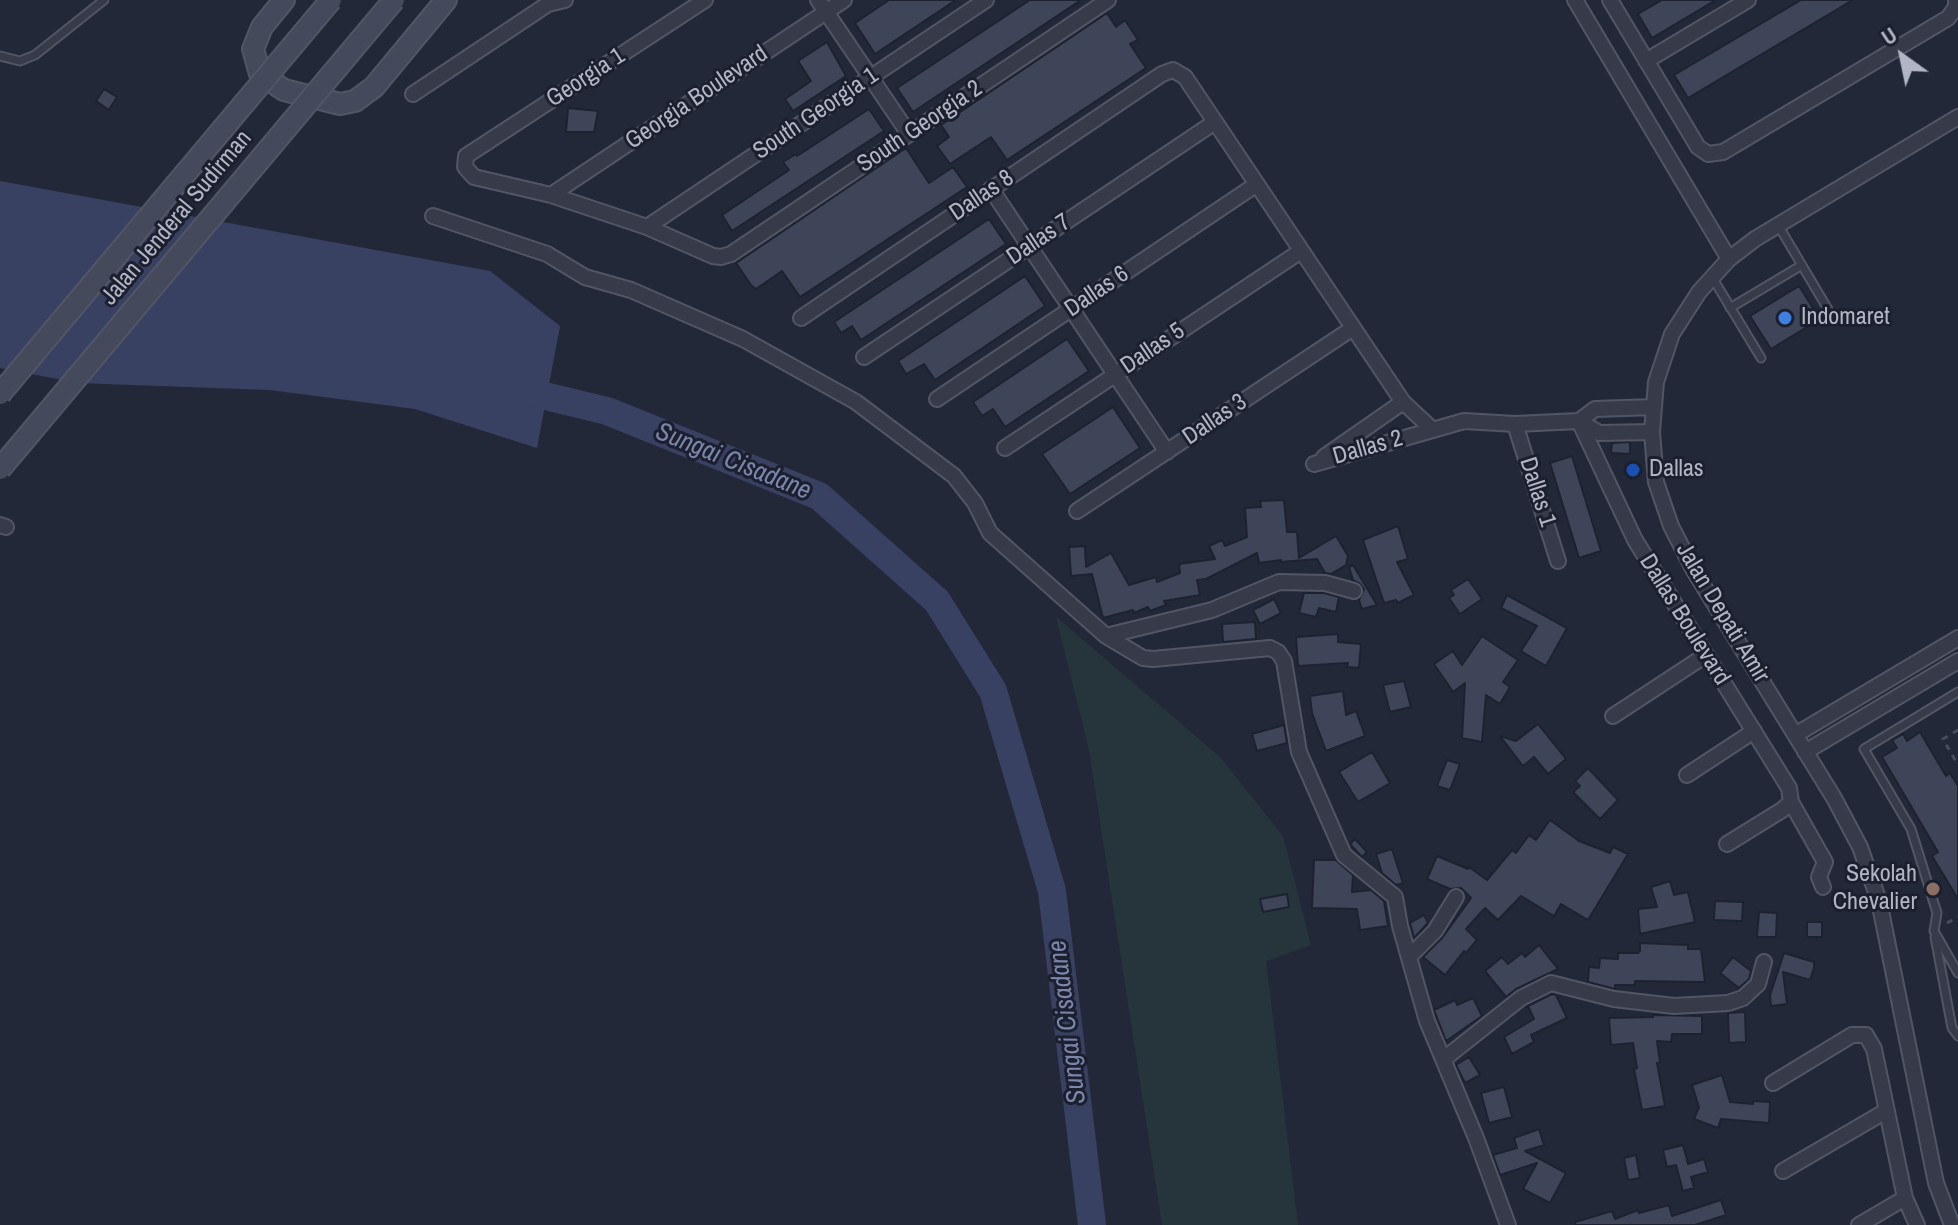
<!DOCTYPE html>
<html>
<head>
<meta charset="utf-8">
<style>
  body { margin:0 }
  #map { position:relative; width:1958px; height:1225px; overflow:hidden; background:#232839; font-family:"Archivo Narrow",sans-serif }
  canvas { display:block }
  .north { position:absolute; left:1862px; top:16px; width:80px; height:80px; -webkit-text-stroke:6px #1c202e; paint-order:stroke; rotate:327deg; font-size:22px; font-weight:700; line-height:32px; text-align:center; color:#b2b5c5 }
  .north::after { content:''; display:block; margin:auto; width:28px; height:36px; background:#b2b5c5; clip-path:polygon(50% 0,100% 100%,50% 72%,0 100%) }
</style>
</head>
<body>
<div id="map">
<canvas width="1958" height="1225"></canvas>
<div class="north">U</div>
</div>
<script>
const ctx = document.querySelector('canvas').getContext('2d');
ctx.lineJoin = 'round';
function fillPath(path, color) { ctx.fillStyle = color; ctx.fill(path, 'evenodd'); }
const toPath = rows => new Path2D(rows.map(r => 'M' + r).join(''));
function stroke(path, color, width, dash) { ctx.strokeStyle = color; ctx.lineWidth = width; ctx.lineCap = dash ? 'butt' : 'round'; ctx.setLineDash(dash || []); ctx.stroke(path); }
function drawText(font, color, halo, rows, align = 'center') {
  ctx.font = font + ' "Archivo Narrow",sans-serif'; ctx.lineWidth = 6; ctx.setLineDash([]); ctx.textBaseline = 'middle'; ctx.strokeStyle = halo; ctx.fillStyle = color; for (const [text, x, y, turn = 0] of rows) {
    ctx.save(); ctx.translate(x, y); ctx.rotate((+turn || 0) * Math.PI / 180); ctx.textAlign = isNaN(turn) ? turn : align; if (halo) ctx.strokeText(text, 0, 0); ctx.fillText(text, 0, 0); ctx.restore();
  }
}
fillPath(toPath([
  [1056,617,1220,757,1283,836,1311,945,1266,961,1298,1225,1162,1225,1089,750]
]), '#26353b');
fillPath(toPath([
  [0,181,490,271,560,326,537,448,415,409,270,390,78,383,0,368]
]), '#394162');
stroke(toPath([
  [512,388,607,411,819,496,937,601,993,691,1052,891,1092,1225]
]), '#394162', 28);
const building = toPath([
  [889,0,956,0,875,54,855,23,889,0],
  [1030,0,1081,0,913,112,897,88,1030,0],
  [1662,0,1716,0,1652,38,1638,14,1662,0],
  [1801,0,1853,0,1688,98,1674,75,1801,0],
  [1107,13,1116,27,1125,20,1138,40,1130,44,1146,68,1007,160,991,137,950,164,937,146,949,137,941,125,1107,13],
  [827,42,846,76,793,111,785,99,811,81,798,61,827,42],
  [104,89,117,97,109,110,96,101,104,89],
  [568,108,598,111,594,132,566,132,568,108],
  [869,109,884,131,732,231,722,215,789,170,783,162,796,154,797,156,869,109],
  [906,148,929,183,953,167,967,187,800,297,782,271,756,289,751,285,736,263,906,148],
  [989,219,1006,244,861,340,852,326,841,333,834,322,989,219],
  [1025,276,1045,306,935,380,924,364,906,374,898,361,1025,276],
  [1799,286,1820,319,1771,349,1750,316,1799,286],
  [1067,339,1089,371,1005,427,993,409,982,416,973,402,1067,339],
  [1113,407,1140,448,1070,494,1042,454,1113,407],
  [1630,442,1630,454,1611,453,1612,443,1630,442],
  [1572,456,1601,551,1579,558,1550,463,1572,456],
  [1284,500,1287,532,1297,532,1299,558,1336,536,1348,556,1346,565,1331,574,1325,573,1317,559,1281,562,1281,560,1259,563,1257,553,1206,579,1197,580,1200,595,1164,601,1166,605,1150,611,1148,607,1134,613,1133,610,1103,618,1092,574,1071,576,1069,547,1085,546,1086,567,1111,553,1129,585,1156,577,1157,582,1180,573,1179,564,1215,559,1209,546,1222,540,1225,546,1247,537,1245,508,1261,507,1260,501,1284,500],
  [1398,526,1408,559,1397,562,1414,595,1398,603,1396,600,1384,603,1363,540,1398,526],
  [1353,565,1377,605,1362,609,1359,600,1364,589,1360,584,1353,580,1349,567,1353,565],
  [1468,579,1482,599,1460,614,1449,598,1454,595,1451,590,1468,579],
  [1304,593,1324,593,1339,597,1336,612,1319,608,1316,617,1299,613,1304,593],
  [1507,595,1567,628,1546,666,1521,651,1537,626,1501,608,1507,595],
  [1274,599,1281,613,1260,624,1253,610,1274,599],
  [1255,622,1256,639,1223,642,1222,624,1255,622],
  [1338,634,1338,642,1361,644,1359,668,1347,667,1348,663,1298,666,1296,637,1338,634],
  [1482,636,1518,660,1503,682,1510,687,1500,704,1486,695,1482,742,1462,738,1465,683,1453,692,1434,664,1453,651,1462,665,1482,636],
  [1404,681,1411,707,1390,712,1383,685,1404,681],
  [1343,691,1346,715,1356,711,1365,736,1326,751,1312,713,1310,696,1343,691],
  [1538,724,1566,759,1548,774,1534,757,1523,766,1500,736,1516,741,1538,724],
  [1284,725,1287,743,1257,751,1252,734,1284,725],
  [1920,732,1946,776,1950,773,1958,786,1958,899,1932,856,1938,852,1882,757,1897,748,1892,740,1903,734,1907,741,1920,732],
  [1372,752,1390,783,1358,802,1339,772,1372,752],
  [1447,760,1460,764,1450,790,1437,786,1447,760],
  [1588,768,1618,800,1600,819,1573,792,1580,786,1575,781,1588,768],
  [1550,820,1579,841,1610,853,1613,847,1628,854,1588,920,1561,904,1554,916,1521,896,1498,920,1485,908,1466,929,1477,940,1466,953,1464,951,1445,975,1423,957,1442,938,1471,898,1461,888,1450,889,1427,879,1437,856,1468,869,1469,867,1487,880,1512,850,1516,853,1529,835,1536,840,1550,820],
  [1355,839,1367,852,1362,857,1350,844,1355,839],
  [1392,849,1403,883,1396,885,1382,873,1376,854,1392,849],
  [1314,860,1336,860,1353,875,1352,892,1371,890,1384,901,1388,926,1360,930,1357,909,1312,908,1314,860],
  [1670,881,1674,895,1688,892,1695,922,1640,934,1638,909,1657,907,1651,887,1670,881],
  [1287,894,1289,907,1263,912,1260,899,1287,894],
  [1715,901,1743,902,1742,921,1714,920,1715,901],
  [1759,912,1777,913,1776,937,1757,937,1759,912],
  [1424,915,1428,923,1414,938,1410,923,1424,915],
  [1807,922,1822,922,1822,937,1807,937,1807,922],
  [1640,943,1688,945,1688,949,1701,949,1705,982,1635,981,1635,985,1615,985,1615,989,1588,982,1589,967,1599,968,1600,958,1618,959,1618,953,1638,953,1640,951,1640,943],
  [1539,945,1558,969,1516,989,1506,997,1485,971,1502,957,1508,964,1522,953,1525,957,1539,945],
  [1784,953,1814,962,1814,968,1810,980,1783,972,1787,1004,1771,1006,1770,995,1784,953],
  [1733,957,1751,971,1749,979,1739,988,1720,973,1733,957],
  [1552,994,1556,995,1567,1018,1531,1035,1534,1042,1512,1054,1504,1037,1534,1019,1528,1006,1526,1007,1552,994],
  [1473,998,1482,1016,1446,1041,1434,1010,1455,1000,1457,1005,1473,998],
  [1745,1012,1746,1042,1729,1043,1728,1013,1745,1012],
  [1653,1015,1702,1016,1702,1034,1672,1034,1671,1042,1657,1041,1660,1062,1657,1063,1665,1106,1642,1110,1634,1069,1637,1068,1633,1043,1611,1045,1609,1018,1653,1017,1653,1015],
  [1469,1057,1480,1075,1465,1083,1456,1065,1469,1057],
  [1722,1075,1730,1102,1753,1104,1753,1101,1770,1102,1769,1123,1721,1119,1718,1128,1694,1119,1699,1107,1692,1085,1722,1075],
  [1504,1087,1512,1117,1489,1123,1481,1093,1504,1087],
  [1539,1129,1544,1145,1525,1151,1566,1173,1550,1203,1523,1189,1537,1163,1500,1175,1493,1155,1517,1148,1514,1138,1539,1129],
  [1683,1145,1688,1164,1704,1159,1708,1172,1691,1177,1694,1188,1683,1191,1676,1165,1667,1167,1663,1150,1683,1145],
  [1636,1155,1640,1178,1628,1180,1624,1158,1636,1155],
  [1721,1200,1726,1215,1695,1225,1575,1225,1575,1222,1612,1211,1615,1219,1638,1210,1639,1213,1669,1205,1672,1216,1721,1200]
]);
fillPath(building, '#3f4559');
stroke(building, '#1e2230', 2);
const service = toPath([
  [0,56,20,61,35,55,104,0],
  [1778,225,1832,316],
  [1712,277,1761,358],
  [1730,308,1802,265],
  [1958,692,1864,749,1911,829,1937,913,1934,931,1958,973],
  [1935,937,1952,1028,1958,1036]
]);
const minor = toPath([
  [705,0,466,156,465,167,474,177,551,195,647,227,713,256,721,257,731,254,1108,0],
  [818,0,909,134],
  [1575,0,1729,259],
  [1610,0,1698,147,1708,154,1723,152,1948,18,1956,7,1956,0],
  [1646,61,1748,0],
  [413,94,548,4,565,0],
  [991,189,1167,452],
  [551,195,844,0],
  [433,216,547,254,585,277,631,290,743,339,856,402,954,476,975,503,990,533,1106,636,1143,658,1153,659,1270,648,1278,652,1284,661,1299,752,1344,855,1395,897,1400,926,1427,1021,1476,1138,1508,1225],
  [647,227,986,0],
  [801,318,1162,74,1173,70,1185,77,1403,402,1433,430],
  [864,357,1215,122],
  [937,399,1257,184],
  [1579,421,1635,540,1789,788,1791,802,1782,810,1727,844],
  [1579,421,1595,409,1654,407],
  [1515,424,1558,561],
  [1005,448,1301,251],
  [1324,457,1403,402],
  [1314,464,1464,421,1515,424,1579,421,1599,433,1652,432],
  [1077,511,1353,328],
  [0,525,6,527],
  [1106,636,1212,610,1279,582,1325,583,1354,591],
  [1613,716,1706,655],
  [1795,735,1958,638],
  [1805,752,1958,661],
  [1687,775,1754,731],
  [1791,802,1825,862,1819,877,1823,887],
  [1409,957,1435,931,1456,897],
  [1444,1059,1521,998,1551,983,1614,999,1674,1006,1728,1003,1743,998,1758,984,1764,962],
  [1773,1083,1852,1035,1866,1035,1874,1049,1905,1198,1917,1225],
  [1783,1171,1886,1111],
  [1859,1225,1905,1198],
  [1952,1225,1936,1183,1879,901,1860,847,1834,798,1693,569,1671,526,1656,482,1652,432,1656,382,1672,334,1699,292,1729,259,1755,239,1958,117]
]);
const secondary = toPath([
  [284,0,262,27,253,49,260,74,284,90,340,104,355,101,374,87,446,0]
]);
stroke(service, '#525564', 11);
stroke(minor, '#525564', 18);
stroke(secondary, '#525564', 24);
stroke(toPath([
  [1958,730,1943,739,1958,765],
  [1947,923,1958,917]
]), '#435057', 3, [6, 6]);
stroke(service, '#373a49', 7);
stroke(minor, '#373a49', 14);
stroke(secondary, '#45495c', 20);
const secondaryBridge = toPath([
  [0,394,331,0],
  [0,469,394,0]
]);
stroke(secondaryBridge, '#525564', 24, []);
stroke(secondaryBridge, '#45495c', 20);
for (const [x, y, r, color] of [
  [1785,318,8,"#3f7fe0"],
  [1633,470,8,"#1a4fb4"],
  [1933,889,8,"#8d6e63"]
]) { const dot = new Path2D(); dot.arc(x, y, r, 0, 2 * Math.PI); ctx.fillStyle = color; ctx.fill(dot); stroke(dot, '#1c202e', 3); }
drawText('24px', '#b2b5c5', '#1c202e', [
  ["Georgia 1",586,78,-33],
  ["Georgia Boulevard",697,98,-34],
  ["South Georgia 1",816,114,-34],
  ["South Georgia 2",920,127,-34],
  ["Dallas 8",982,196,-34],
  ["Jalan Jenderal Sudirman",177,218,-50],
  ["Dallas 7",1039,240,-34],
  ["Dallas 6",1097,292,-34],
  ["Dallas 5",1153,349,-34],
  ["Dallas 3",1215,420,-34],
  ["Dallas 2",1368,448,-16],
  ["Dallas 1",1537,492,72],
  ["Jalan Depati Amir",1722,613,59],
  ["Dallas Boulevard",1684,620,58]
]);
drawText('24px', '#b2b5c5', '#1c202e', [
  ["Indomaret",1801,318],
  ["Dallas",1649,470],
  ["Sekolah",1917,875,"right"],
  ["Chevalier",1917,903,"right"]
], 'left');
drawText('italic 26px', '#7b86ac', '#1c202e', [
  ["Sungai Cisadane",733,462,22],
  ["Sungai Cisadane",1068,1022,-97]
]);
</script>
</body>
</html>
